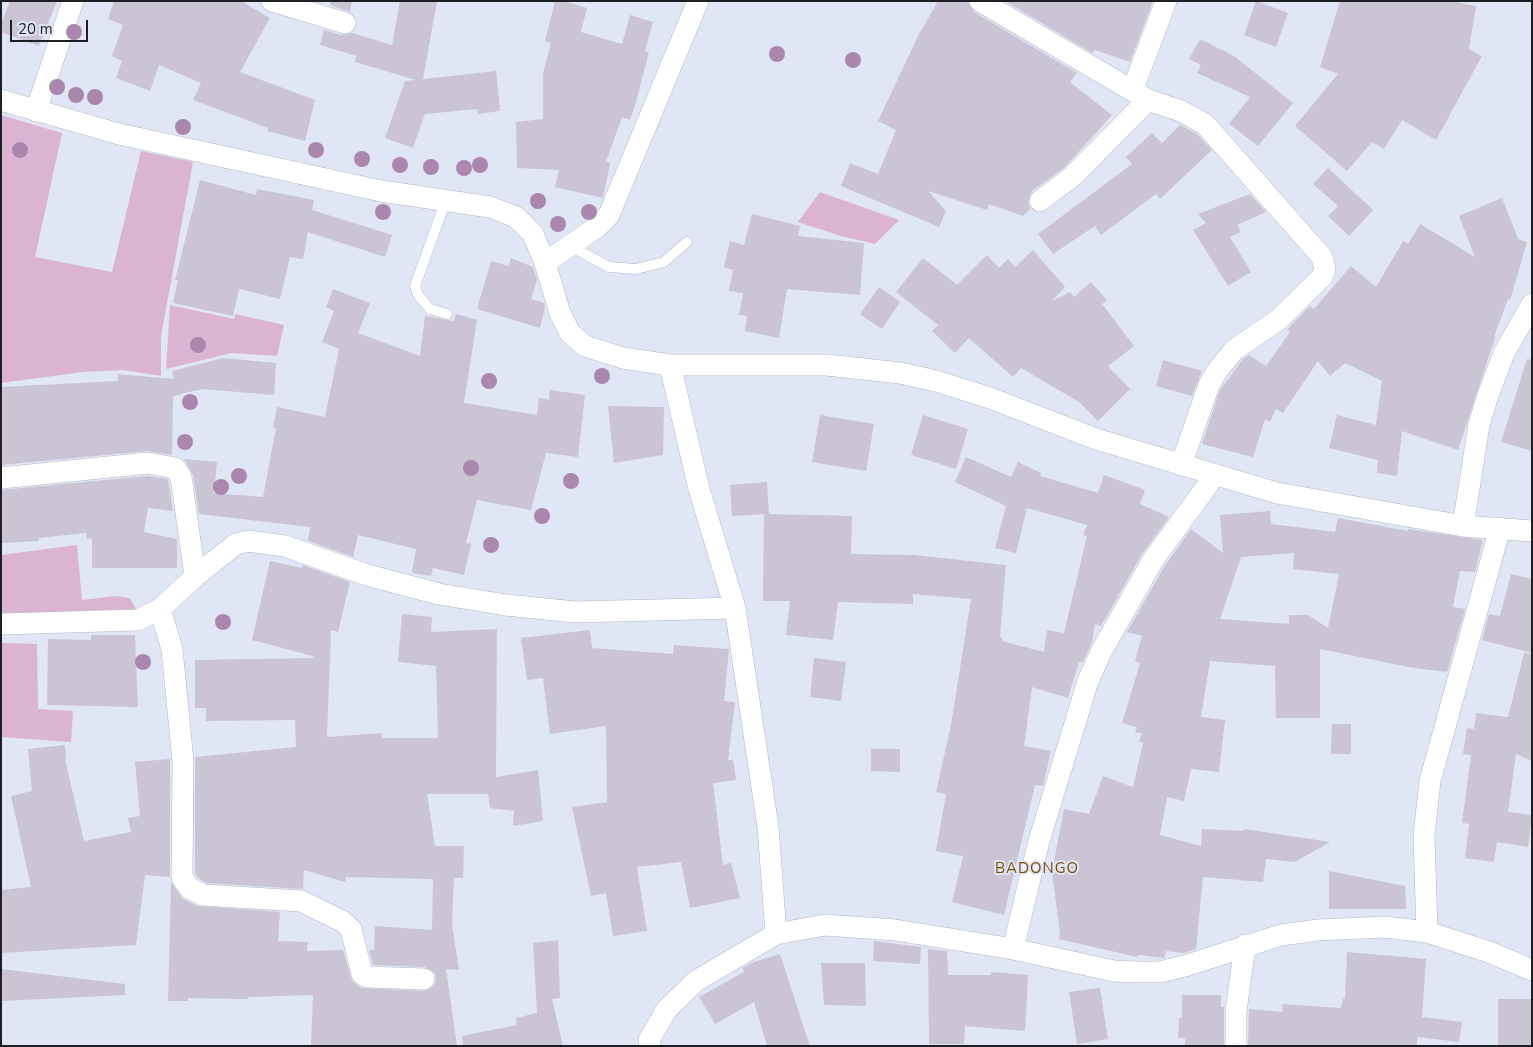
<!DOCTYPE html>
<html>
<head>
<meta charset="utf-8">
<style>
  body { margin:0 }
  #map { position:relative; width:1533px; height:1047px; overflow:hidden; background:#e0e6f6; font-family:"Nunito Sans",sans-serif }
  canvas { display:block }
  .frame { position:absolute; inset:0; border:2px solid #1d1f24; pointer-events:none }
  .scale { position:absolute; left:10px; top:20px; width:78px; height:22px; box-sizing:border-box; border:2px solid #1d1f24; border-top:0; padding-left:6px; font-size:15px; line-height:18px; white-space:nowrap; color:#1d1f24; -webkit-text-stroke:4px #e0e6f6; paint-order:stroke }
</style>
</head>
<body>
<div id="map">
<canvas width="1533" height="1047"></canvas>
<div class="frame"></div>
<div class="scale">20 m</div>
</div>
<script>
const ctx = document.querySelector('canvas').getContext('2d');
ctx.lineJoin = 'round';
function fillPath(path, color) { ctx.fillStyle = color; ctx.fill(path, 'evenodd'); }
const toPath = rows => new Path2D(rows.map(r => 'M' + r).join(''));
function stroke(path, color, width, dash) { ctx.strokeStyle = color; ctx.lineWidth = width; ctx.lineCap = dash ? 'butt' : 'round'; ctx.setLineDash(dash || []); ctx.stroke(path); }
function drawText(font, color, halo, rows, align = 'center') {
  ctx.font = font + ' "Nunito Sans",sans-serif'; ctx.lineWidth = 4; ctx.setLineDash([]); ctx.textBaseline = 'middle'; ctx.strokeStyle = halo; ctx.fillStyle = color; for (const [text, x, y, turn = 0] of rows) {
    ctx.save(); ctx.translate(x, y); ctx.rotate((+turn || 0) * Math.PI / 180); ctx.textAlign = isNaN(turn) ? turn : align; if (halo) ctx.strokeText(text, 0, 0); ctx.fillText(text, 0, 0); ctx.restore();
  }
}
fillPath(toPath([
  [1,115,62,133,35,257,112,272,141,151,193,162,161,336,161,376,123,370,83,372,1,383],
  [820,192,899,220,875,244,841,236,798,222],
  [170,305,234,319,235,314,284,325,277,356,232,353,166,369],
  [77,545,82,600,116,596,130,598,139,615,1,615,1,555],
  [2,643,37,644,38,709,73,711,71,742,1,737]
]), '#dcb4d3');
fillPath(toPath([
  [10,1,57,1,39,46,1,32,1,24],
  [114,1,241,1,270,18,240,72,315,100,305,141,267,131,268,128,193,100,201,83,159,65,150,91,116,78,122,61,112,56,123,25,108,19],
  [331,1,352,1,350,12,330,5],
  [400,1,437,1,423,79,496,71,500,111,478,114,477,109,425,114,413,148,385,138,405,81,416,80,355,62,356,56,320,45,324,30,342,35,352,33,392,45],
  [555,1,564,1,587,8,581,32,622,44,630,15,653,22,645,51,649,52,636,102,630,120,622,117,606,162,610,163,603,198,555,187,559,170,517,168,516,122,543,119,543,73,551,43,545,41],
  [938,1,968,1,974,12,1077,73,1070,82,1112,115,1065,167,1032,191,1028,202,1030,209,1023,216,989,204,987,210,928,191,946,211,939,227,841,186,850,163,878,174,896,130,878,121,918,36],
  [1005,1,1153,1,1130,62,1095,50,1092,53],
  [1256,1,1288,13,1276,47,1244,35],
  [1340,1,1450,1,1476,6,1469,49,1482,56,1436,140,1402,120,1384,149,1372,142,1347,171,1295,126,1338,74,1320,67],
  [1200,39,1234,56,1293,103,1258,146,1229,124,1250,97,1197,73,1201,65,1189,59],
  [1180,125,1197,134,1212,150,1160,199,1156,194,1101,235,1095,226,1053,254,1038,234,1132,164,1126,157,1152,133,1162,143],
  [1328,168,1373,210,1349,236,1328,216,1338,206,1313,184],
  [200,180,256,195,257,189,314,200,312,210,392,235,385,257,308,232,303,259,290,257,280,299,239,289,233,316,173,303,178,280,175,280],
  [1250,194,1266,212,1237,225,1241,232,1230,237,1251,272,1228,286,1193,230,1206,223,1198,214],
  [1502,198,1518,239,1527,242,1510,300,1508,299,1494,337,1495,338,1458,450,1402,431,1397,476,1377,473,1378,460,1329,448,1337,415,1376,425,1382,381,1345,363,1330,376,1318,361,1283,413,1276,409,1270,422,1265,419,1253,457,1202,444,1220,390,1243,359,1249,355,1266,366,1290,332,1287,330,1291,325,1310,306,1314,309,1351,266,1376,287,1403,241,1408,244,1420,224,1475,257,1459,216],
  [752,214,800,226,798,236,864,243,860,295,787,289,779,338,745,331,747,316,739,315,743,293,729,291,733,270,724,267,730,241,744,245],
  [1033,250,1065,287,1052,301,1070,292,1074,297,1091,282,1107,300,1102,304,1134,346,1108,366,1130,389,1098,421,1079,402,1021,368,1013,377,969,338,955,353,932,331,938,325,896,292,923,258,957,285,987,255,999,268,1008,259,1015,267],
  [511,258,533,267,537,280,531,299,544,303,545,308,540,328,477,309,491,261,508,266],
  [879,287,900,302,882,329,860,314],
  [333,289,370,303,358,333,420,356,425,316,454,321,456,314,477,320,464,403,537,415,539,398,549,400,550,390,585,395,578,457,546,453,531,510,477,500,466,543,471,544,464,575,433,568,431,576,412,573,416,549,358,535,353,557,308,541,310,527,199,514,193,475,184,459,217,462,214,493,263,497,276,428,273,427,277,407,325,417,339,349,322,342,334,311,326,307],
  [223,358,276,363,274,395,202,389,173,396,172,455,147,451,1,465,1,387,118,381,118,374,174,379,172,371],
  [1527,359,1532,360,1532,451,1501,442],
  [1163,360,1202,371,1192,396,1156,386],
  [608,406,664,407,663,455,614,463],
  [820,415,874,424,866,471,812,462],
  [923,415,968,429,956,469,911,455],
  [966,457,1011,477,1018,462,1041,473,1040,476,1098,493,1104,475,1145,490,1140,504,1169,517,1142,554,1101,626,1095,624,1092,642,1083,662,1079,662,1068,698,1032,687,1024,746,1051,751,1043,786,1035,785,1004,915,952,902,963,856,936,851,946,794,936,792,951,725,971,599,913,594,913,604,838,602,833,640,786,635,790,601,763,601,764,514,732,516,730,485,767,482,769,514,852,516,851,554,914,555,1006,565,1000,637,1002,637,1002,641,1044,652,1047,630,1064,633,1087,536,1083,535,1087,525,1027,508,1016,553,995,548,1006,506,955,482],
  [147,476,168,479,173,511,148,508,144,532,177,539,177,568,92,568,92,538,87,539,86,533,38,538,39,541,2,543,1,490],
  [1270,511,1271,524,1335,532,1338,518,1408,531,1408,529,1483,540,1475,572,1460,571,1453,607,1465,609,1447,672,1414,668,1320,649,1320,718,1276,718,1275,666,1210,661,1201,717,1225,720,1219,772,1191,769,1184,801,1167,797,1160,835,1201,846,1202,829,1243,831,1244,829,1330,842,1295,862,1266,859,1263,882,1203,877,1196,949,1183,953,1166,951,1164,958,1138,955,1137,957,1059,939,1060,933,1052,872,1064,809,1089,814,1103,776,1133,787,1143,743,1139,742,1142,733,1135,732,1137,727,1122,723,1140,663,1135,661,1142,636,1127,632,1164,567,1191,529,1223,553,1220,515],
  [1294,553,1293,569,1339,574,1328,628,1308,615,1289,615,1289,624,1220,619,1241,557],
  [270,561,302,568,303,565,350,582,338,632,331,630,327,737,381,733,382,738,438,738,436,666,398,662,402,614,432,617,431,632,497,629,496,777,538,770,543,821,513,826,514,811,490,808,488,794,427,794,435,846,464,846,463,878,454,878,452,925,459,970,446,969,457,1046,311,1046,313,995,248,997,248,999,188,998,188,1001,168,1001,171,882,183,899,198,906,280,912,278,941,308,942,307,951,343,950,352,981,361,988,424,991,434,986,436,980,435,973,425,967,373,965,369,950,374,950,375,926,432,930,433,879,346,877,345,882,304,870,303,889,206,883,198,878,195,873,195,757,296,747,295,720,206,721,206,708,195,708,195,660,313,658,313,656,252,640],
  [1511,574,1532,579,1532,653,1482,640,1489,614,1500,616],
  [590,630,592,648,673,654,674,645,729,649,724,701,735,702,728,760,733,760,736,780,713,783,723,865,731,863,740,898,690,908,681,862,637,867,647,931,613,936,606,893,591,896,572,807,607,802,606,726,550,734,543,678,527,680,521,638],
  [91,635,135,635,138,707,47,705,48,639,91,640],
  [1524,653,1532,654,1532,761,1516,754,1508,812,1532,815,1528,847,1497,842,1494,862,1465,858,1469,824,1462,823,1471,755,1463,754,1467,728,1474,729,1476,713,1508,717],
  [814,658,846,662,841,701,810,697],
  [1332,724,1351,724,1351,754,1331,754],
  [65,745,66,763,84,841,131,832,128,818,140,816,135,762,170,759,170,877,145,875,136,945,1,953,1,890,31,887,11,796,32,791,28,749],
  [871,749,900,749,900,772,871,771],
  [1329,871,1405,886,1406,909,1329,909],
  [558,940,560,998,552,999,563,1046,463,1046,462,1036,517,1025,516,1018,537,1013,533,943],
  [874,941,921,947,920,964,873,961],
  [928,949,947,951,948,975,991,975,991,972,1028,975,1025,1031,965,1026,964,1044,929,1044],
  [1347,952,1426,959,1422,1017,1462,1022,1459,1042,1417,1037,1417,1046,1248,1046,1249,1009,1283,1012,1282,1004,1341,1008,1343,998,1345,999],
  [780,954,793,994,810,1046,767,1046,754,1002,715,1024,699,997,744,972,743,968,751,963],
  [821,963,865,963,866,1006,824,1005],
  [1,969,125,984,125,995,1,1001],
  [1100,988,1108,1039,1077,1044,1069,992],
  [1182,995,1221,995,1221,1007,1224,1007,1224,1046,1185,1046,1185,1038,1178,1038,1179,1018,1182,1018],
  [1498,999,1532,999,1532,1046,1498,1046]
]), '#cac4d4');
const lane = toPath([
  [446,200,415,286,418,295,430,309,447,314],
  [570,246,609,267,636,269,664,262,687,242]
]);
const street = toPath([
  [272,1,345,23],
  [980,1,1148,100,1181,111,1205,124,1322,257,1325,269,1322,277,1278,320,1234,350,1217,371,1209,385,1181,465],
  [1133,89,1166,1],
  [1,100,119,134,381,191,490,207,516,217,533,234,545,263,560,313,570,333,585,346,623,358,670,365,827,365,900,373,936,381,990,398,1096,439,1277,493,1463,526,1532,531],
  [36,111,73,1],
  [1040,201,1073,176,1148,100],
  [545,263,597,227,609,215,698,1],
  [670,365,699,489,735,608,768,827,776,934,825,925,895,930,1013,949,1114,971,1138,972,1160,972,1188,965,1281,935,1318,930,1385,927,1427,932,1489,952,1532,970],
  [1,478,148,463,175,468,181,477,195,576],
  [1463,526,1479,425,1487,398,1504,353,1532,304],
  [160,609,172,649,183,761,182,877,189,888,203,895,301,901,342,921,351,929,362,974,367,977,424,979],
  [1,624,138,620,160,609,198,574,236,544,248,541,285,546,367,575,439,594,506,605,575,612,735,608],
  [1427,932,1424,835,1430,781,1500,528],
  [1013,949,1039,841,1088,681,1101,652,1153,560,1215,475],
  [650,1046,649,1040,667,1009,696,981,776,934],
  [1236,1046,1236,1011,1245,945]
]);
stroke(lane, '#b2b7c6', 11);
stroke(street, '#b2b7c6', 22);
stroke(lane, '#fff', 10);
stroke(street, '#fff', 21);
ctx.fillStyle = '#aa88ad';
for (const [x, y] of [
  [74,32],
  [777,54],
  [853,60],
  [57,87],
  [76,95],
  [95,97],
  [183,127],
  [20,150],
  [316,150],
  [362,159],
  [400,165],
  [480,165],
  [431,167],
  [464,168],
  [538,201],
  [383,212],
  [589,212],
  [558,224],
  [198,345],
  [602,376],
  [489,381],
  [190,402],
  [185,442],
  [471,468],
  [239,476],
  [571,481],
  [221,487],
  [542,516],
  [491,545],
  [223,622],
  [143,662]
]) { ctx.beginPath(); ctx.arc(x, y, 8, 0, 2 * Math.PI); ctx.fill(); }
ctx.letterSpacing = '1px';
drawText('15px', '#7c4b02', '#e0e6f6', [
  ["BADONGO",1037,869]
]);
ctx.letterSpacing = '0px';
</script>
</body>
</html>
